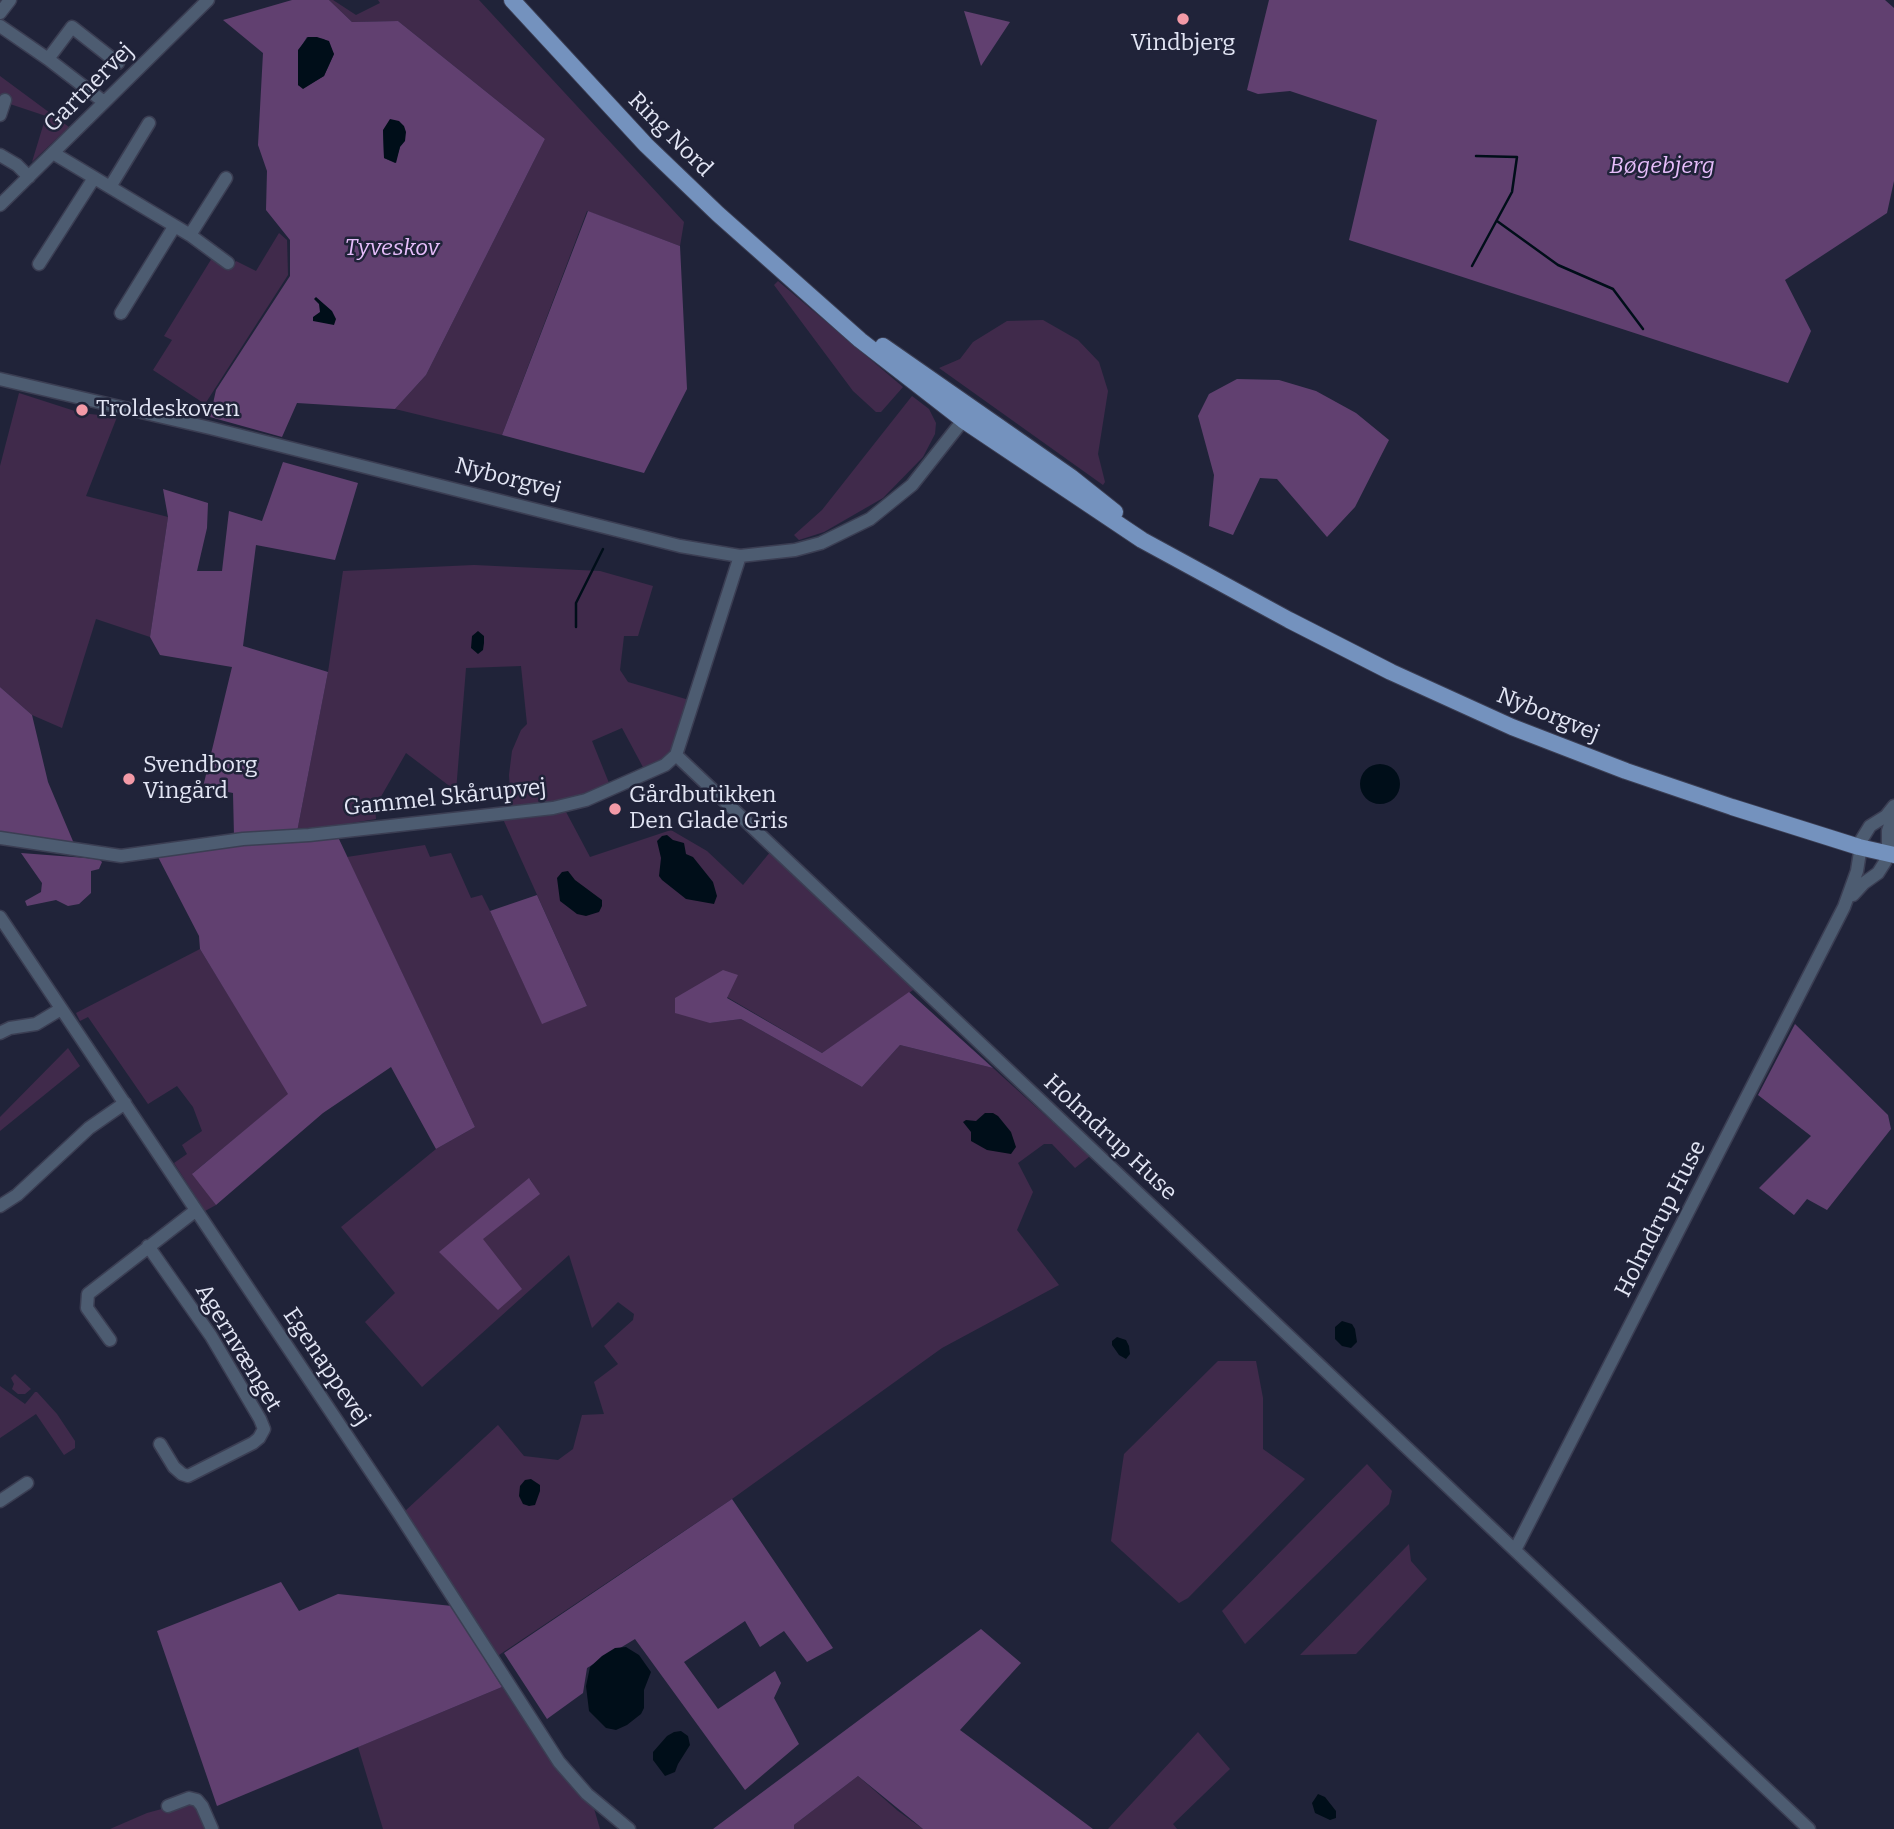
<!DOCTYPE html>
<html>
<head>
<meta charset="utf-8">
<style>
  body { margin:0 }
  canvas { display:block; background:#202339 }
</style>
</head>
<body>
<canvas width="1894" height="1829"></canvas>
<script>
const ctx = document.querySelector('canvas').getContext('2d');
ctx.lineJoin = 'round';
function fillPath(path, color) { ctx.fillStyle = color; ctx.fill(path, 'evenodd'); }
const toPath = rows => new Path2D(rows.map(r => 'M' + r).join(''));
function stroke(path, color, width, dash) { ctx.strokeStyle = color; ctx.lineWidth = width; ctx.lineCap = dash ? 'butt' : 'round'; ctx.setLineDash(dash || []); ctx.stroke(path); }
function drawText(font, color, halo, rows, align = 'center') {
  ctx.font = font + ' Bitter,serif'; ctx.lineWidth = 5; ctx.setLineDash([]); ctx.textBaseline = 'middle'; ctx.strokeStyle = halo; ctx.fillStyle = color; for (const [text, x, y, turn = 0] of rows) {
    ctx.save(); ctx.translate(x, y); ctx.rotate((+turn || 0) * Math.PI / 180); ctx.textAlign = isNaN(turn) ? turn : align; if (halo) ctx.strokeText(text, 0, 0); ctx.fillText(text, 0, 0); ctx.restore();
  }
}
fillPath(toPath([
  [329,0,333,0,356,15,380,3,378,0,479,0,684,222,680,246,587,211,502,435,395,409,426,375,545,139,398,21,352,22],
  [0,76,69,127,32,162,46,116,10,104,9,98,0,95],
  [279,233,287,240,288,275,205,404,153,370,172,340,164,336,212,258,230,269,236,261,256,271],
  [778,281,903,387,881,412,876,412,853,391,774,285],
  [1043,320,1078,340,1099,362,1108,391,1098,454,1105,482,1103,485,939,368,960,359,973,342,1007,321],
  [19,393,81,413,117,417,86,496,168,517,150,637,96,619,62,728,32,715,0,687,0,466],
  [912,396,929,409,936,423,935,434,923,457,883,498,824,532,799,540,794,535,822,510],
  [474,565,600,571,653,586,638,636,624,636,620,670,628,682,689,700,676,750,665,760,644,769,622,728,592,741,609,783,593,793,556,803,511,809,509,775,512,751,521,730,527,724,521,666,466,668,456,791,406,753,375,807,376,819,297,832,328,672,343,571],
  [565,810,590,857,671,830,707,851,743,885,771,851,916,988,822,1053,727,997,710,1023,741,1019,862,1087,900,1045,993,1068,1090,1156,1075,1168,1052,1144,1044,1144,1018,1163,1033,1192,1017,1230,1059,1285,942,1348,732,1499,496,1657,404,1512,498,1425,524,1456,558,1460,573,1449,582,1415,604,1414,594,1382,618,1364,604,1346,633,1320,634,1314,618,1302,592,1328,569,1255,422,1387,365,1322,395,1293,341,1227,436,1149,475,1127,347,857,425,845,430,857,451,853,471,898,482,895,490,911,542,1023,587,1006,503,819],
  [530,1179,539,1194,482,1239,440,1252],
  [200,949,289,1094,193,1173,216,1205,205,1211,174,1163,187,1154,182,1145,202,1131,193,1107,177,1086,148,1104,88,1017,80,1021,76,1013],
  [68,1048,80,1066,0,1131,0,1117],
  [1218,1361,1256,1361,1263,1398,1263,1449,1305,1479,1188,1598,1179,1603,1111,1541,1124,1454],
  [15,1374,31,1389,25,1394,18,1394,12,1389,14,1384,11,1378],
  [0,1386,25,1404,35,1392,37,1392,57,1414,75,1441,75,1448,64,1455,36,1414,0,1438],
  [1367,1464,1392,1491,1389,1504,1245,1644,1222,1611],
  [1409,1544,1411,1561,1427,1579,1356,1654,1300,1655],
  [502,1687,561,1774,593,1805,600,1829,383,1829,358,1747],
  [1198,1732,1230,1769,1173,1824,1177,1829,1108,1829],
  [858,1776,898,1811,923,1829,794,1829,794,1825],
  [191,1801,200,1808,208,1829,110,1829,147,1813]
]), '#402a4b');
fillPath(toPath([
  [292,0,329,0,352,22,398,21,545,139,426,375,395,409,297,403,282,437,210,417,216,390,290,276,290,240,266,210,267,171,258,145,263,53,223,20],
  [307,37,324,39,334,54,324,76,303,88,298,85,299,50],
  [383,130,400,147,395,163,384,158],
  [1269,0,1885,0,1894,8,1894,181,1887,213,1785,280,1811,331,1788,383,1349,240,1377,120,1290,91,1258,94,1247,90],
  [964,11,1010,22,981,66],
  [588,211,680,246,687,389,644,473,502,435],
  [1237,379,1279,380,1316,391,1356,413,1389,440,1355,507,1327,537,1277,479,1260,478,1233,535,1209,526,1214,475,1198,416,1209,394],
  [283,462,358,483,335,560,256,545,243,646,328,672,297,832,234,836,233,793,203,787,232,667,160,655,150,637,168,517,163,489,208,503,207,528,197,571,222,571,229,511,262,521],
  [0,687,32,715,48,782,75,846,0,832],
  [338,837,475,1127,436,1149,391,1067,323,1113,216,1205,192,1174,288,1094,200,949,199,936,157,855,234,845,295,842],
  [21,853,99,859,102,862,99,869,91,871,91,893,79,904,68,906,56,900,27,906,25,901,41,892,42,883],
  [537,895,587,1006,542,1024,490,911],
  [723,970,738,975,727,998,822,1053,909,992,993,1068,900,1045,862,1087,741,1019,710,1023,675,1013,675,998],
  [1795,1024,1888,1115,1891,1129,1827,1210,1807,1199,1794,1215,1759,1188,1811,1136,1758,1095],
  [529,1178,540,1194,483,1239,522,1289,498,1310,439,1252],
  [732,1499,833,1648,807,1662,784,1631,760,1647,745,1621,684,1662,718,1709,775,1671,781,1683,774,1698,799,1744,745,1790,635,1639,587,1668,583,1693,547,1719,504,1653],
  [281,1582,299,1611,338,1594,452,1606,502,1687,217,1806,157,1631],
  [981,1629,1021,1663,960,1730,1093,1829,923,1829,858,1776,794,1825,794,1829,713,1829]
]), '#614070');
fillPath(toPath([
  [308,37,317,37,329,41,334,54,324,76,303,89,298,85,298,50],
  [390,119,399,121,404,126,406,132,405,141,400,147,396,163,384,158,383,130],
  [316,297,332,311,336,319,334,325,313,321,313,317,320,312,319,304,314,299],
  [478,631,484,636,484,643,483,650,478,654,471,648,472,636],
  '1360 784a20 20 0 1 1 40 0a20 20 0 1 1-40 0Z',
  [667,835,673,840,684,843,686,854,693,857,713,882,717,896,714,904,686,899,662,880,659,876,661,858,657,841,662,836],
  [568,871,575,880,602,900,602,906,599,912,586,916,577,914,560,901,557,878,562,872],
  [985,1113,993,1113,998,1116,1011,1132,1016,1147,1011,1154,987,1150,971,1141,971,1132,963,1122,966,1120,976,1121],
  [1342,1321,1352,1324,1355,1329,1357,1342,1351,1348,1342,1346,1335,1339,1335,1327],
  [1117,1337,1126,1340,1129,1346,1130,1354,1126,1359,1119,1355,1112,1345,1112,1341],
  [531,1479,540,1485,540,1491,535,1505,529,1506,523,1504,519,1496,520,1486,525,1480],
  [626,1647,639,1655,651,1672,644,1690,644,1708,641,1714,627,1725,616,1730,606,1728,589,1711,586,1686,590,1667,602,1656,615,1648],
  [681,1731,688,1736,690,1745,678,1764,675,1772,665,1776,653,1760,653,1752,667,1736,674,1732],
  [1318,1794,1325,1797,1336,1811,1336,1818,1330,1820,1315,1813,1312,1803]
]), '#000e19');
stroke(toPath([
  [1497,221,1558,265,1613,289,1643,329],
  [1472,266,1512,192,1517,157,1476,156],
  [576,627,576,603,603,549]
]), '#000e19', 2.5);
const minor = toPath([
  [0,13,10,0],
  [0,26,48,59,104,102],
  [48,59,72,27,118,63],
  [0,115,5,100],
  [53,153,190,235,228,263],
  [0,155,17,165,29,177],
  [110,187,149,123],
  [0,205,208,0],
  [190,235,226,178],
  [39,264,94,178],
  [121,313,174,227],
  [0,379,210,428,680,546,740,556,795,550,821,543,870,519,912,485,968,414],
  [676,755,1809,1829],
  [0,838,121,856,243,839,309,835,553,808,586,800,665,765,676,755,740,556],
  [1853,895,1864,883,1878,873,1885,862,1888,847,1888,831,1894,813],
  [0,917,398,1512,559,1762,587,1794,629,1829],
  [0,1033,10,1028,36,1024,61,1009],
  [0,1206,17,1195,89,1128,125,1103],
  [148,1246,211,1336,260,1419,264,1429,259,1438,253,1443,188,1476,182,1474,174,1467,160,1444],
  [110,1340,87,1308,88,1294,195,1211],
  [0,1501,27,1483],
  [1515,1550,1844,907,1857,871,1862,839,1870,826,1886,816,1894,806],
  [168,1806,189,1798,197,1800,202,1806,212,1829]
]);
const major = toPath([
  [512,0,646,145,718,214,860,340,963,420,1142,540,1289,620,1391,672,1512,727,1626,771,1732,807,1859,847,1894,855],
  [883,346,1071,477,1115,512]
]);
stroke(minor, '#3b3e53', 15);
stroke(major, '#3b3e53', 18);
stroke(minor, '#4d5c71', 12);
stroke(major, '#7492be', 16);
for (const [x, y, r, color] of [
  [1183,19,7,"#f39aa7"],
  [82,410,7,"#f39aa7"],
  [129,779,7,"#f39aa7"],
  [615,809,7,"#f39aa7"]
]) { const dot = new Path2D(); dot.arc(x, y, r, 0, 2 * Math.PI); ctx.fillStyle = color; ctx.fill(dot); stroke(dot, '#202339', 2.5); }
drawText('23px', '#e2e5f4', '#202339', [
  ["Vindbjerg",1183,44,"center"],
  ["Troldeskoven",96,410],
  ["Svendborg",143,766],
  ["Vingård",143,792],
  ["Gårdbutikken",629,796],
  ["Den Glade Gris",629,822]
], 'left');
drawText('23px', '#e2e5f4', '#202339', [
  ["Gartnervej",89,88,-45],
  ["Ring Nord",670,135,45],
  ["Nyborgvej",508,479,14],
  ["Nyborgvej",1548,715,22],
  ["Gammel Skårupvej",445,798,-6],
  ["Holmdrup Huse",1110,1138,43],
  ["Holmdrup Huse",1661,1219,-63],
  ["Agernvænget",238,1348,59],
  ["Egenappevej",326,1367,56]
]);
drawText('italic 23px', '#e6bdfa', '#202339', [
  ["Bøgebjerg",1662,167],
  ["Tyveskov",392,249]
]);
</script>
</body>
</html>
